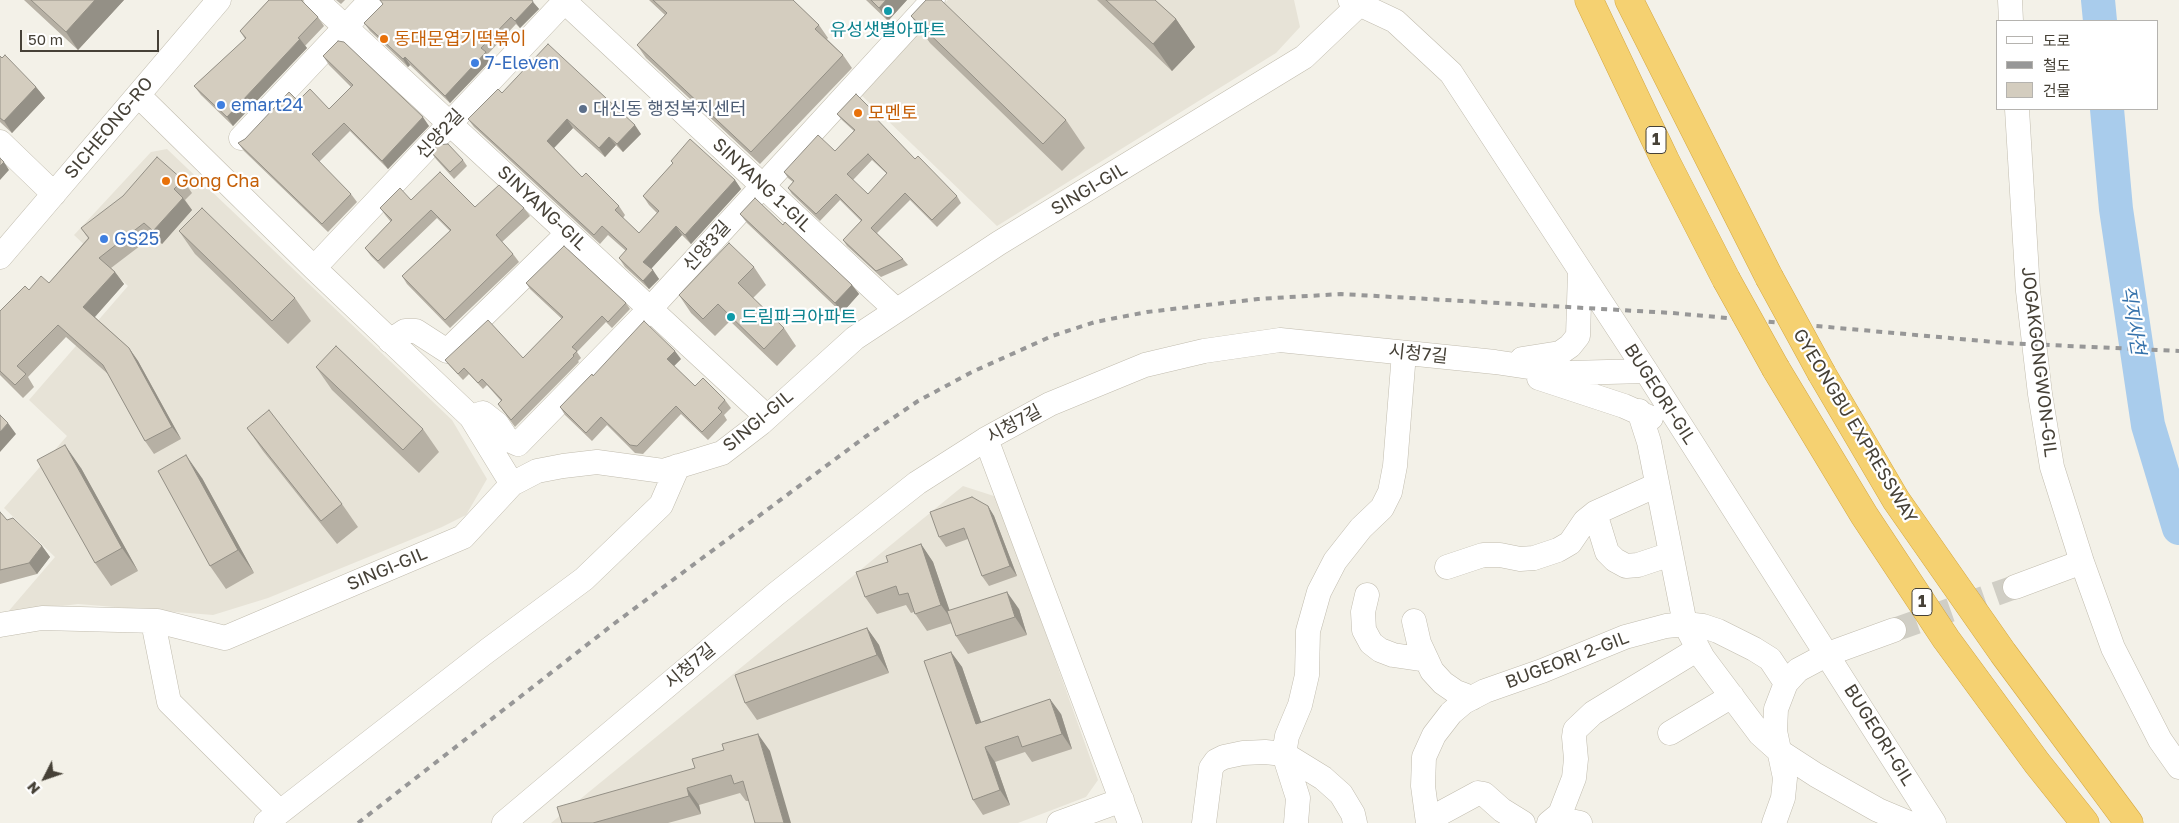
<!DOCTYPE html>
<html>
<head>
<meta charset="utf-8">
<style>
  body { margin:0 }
  #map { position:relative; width:2179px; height:823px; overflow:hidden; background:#f3f1e8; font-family:"Golos Text","Noto Sans KR",sans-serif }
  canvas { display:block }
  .legend { position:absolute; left:1996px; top:20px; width:162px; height:90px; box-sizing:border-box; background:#fff; border:1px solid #b5b3af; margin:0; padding:6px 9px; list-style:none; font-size:15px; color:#464137 }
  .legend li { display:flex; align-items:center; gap:10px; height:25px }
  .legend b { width:25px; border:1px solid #b5b3af }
  .north { position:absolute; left:20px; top:753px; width:50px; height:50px; -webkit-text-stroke:4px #fff; paint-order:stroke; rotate:229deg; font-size:14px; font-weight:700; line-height:20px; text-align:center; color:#464137 }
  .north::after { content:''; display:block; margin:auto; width:18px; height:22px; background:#464137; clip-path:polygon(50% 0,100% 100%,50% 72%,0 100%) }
  .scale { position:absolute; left:20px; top:30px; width:139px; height:22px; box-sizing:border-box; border:2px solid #464137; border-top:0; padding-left:6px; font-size:15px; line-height:18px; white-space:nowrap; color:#464137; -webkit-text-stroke:4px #fff; paint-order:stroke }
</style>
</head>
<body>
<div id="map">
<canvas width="2179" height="823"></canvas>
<ul class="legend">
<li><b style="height:6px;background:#fff"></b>도로</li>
<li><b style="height:6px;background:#979797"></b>철도</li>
<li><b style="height:14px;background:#d4cdbf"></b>건물</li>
</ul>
<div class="north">N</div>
<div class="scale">50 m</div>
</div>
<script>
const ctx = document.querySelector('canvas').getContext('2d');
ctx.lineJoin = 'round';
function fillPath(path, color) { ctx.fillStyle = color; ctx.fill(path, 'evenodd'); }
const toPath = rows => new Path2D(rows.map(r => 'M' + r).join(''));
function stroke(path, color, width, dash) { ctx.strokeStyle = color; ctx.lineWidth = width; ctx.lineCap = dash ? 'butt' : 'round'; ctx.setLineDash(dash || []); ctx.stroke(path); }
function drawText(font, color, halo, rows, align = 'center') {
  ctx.font = font + ' "Golos Text","Noto Sans KR",sans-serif'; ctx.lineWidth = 4.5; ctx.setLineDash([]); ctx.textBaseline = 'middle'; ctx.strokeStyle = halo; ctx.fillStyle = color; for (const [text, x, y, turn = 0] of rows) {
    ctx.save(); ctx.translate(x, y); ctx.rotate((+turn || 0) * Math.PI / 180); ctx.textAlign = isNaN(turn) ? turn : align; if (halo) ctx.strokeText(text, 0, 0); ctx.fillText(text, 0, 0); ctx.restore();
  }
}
fillPath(toPath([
  [948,0,1294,0,1300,27,1276,53,997,226,857,91],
  [167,149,452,420,487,479,466,515,442,527,268,598,213,615,78,604,7,613,55,557,4,508,67,436,29,400,128,286,74,235,151,152],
  [963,486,997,497,1098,780,1086,797,1018,823,551,823]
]), '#e7e3d7');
stroke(toPath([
  [2098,0,2100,21],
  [2107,109,2116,209,2148,425,2179,528]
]), '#a9ccec', 34);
stroke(toPath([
  [1894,630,2015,587]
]), '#d0cec5', 24, [24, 12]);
const minor = toPath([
  [316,0,767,417],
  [563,0,895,309],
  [1350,0,1395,21,1451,73,1646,371,1934,823],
  [2010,0,2011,21],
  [138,95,314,268,471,417,512,484],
  [2017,109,2028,291,2040,394,2052,467,2082,562,2113,648,2160,740,2179,767],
  [241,138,371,0],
  [0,142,54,194],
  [0,257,219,0],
  [314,268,566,0],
  [390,341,405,331,416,331,447,351,568,233],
  [1522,359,1560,353,1570,346,1578,336,1580,271],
  [1539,378,1624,406,1651,418],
  [1639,411,1649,442,1685,624,1703,658,1760,734,1779,751,1816,775,1878,810,1909,823],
  [471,417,483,413,497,424,507,439,518,444,650,309,933,0],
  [986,439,1130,823],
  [1595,513,1607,552,1615,560,1626,566,1638,565,1671,554],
  [1447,567,1483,555,1500,555,1520,559,1534,558,1558,550,1570,543,1585,521,1595,513,1657,485],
  [2015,587,2082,562],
  [1367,595,1363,612,1364,630,1371,643,1380,650,1393,655,1427,660],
  [157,621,155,632,169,702,280,812],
  [1414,621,1419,643,1432,671,1443,683,1456,692,1472,698],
  [0,625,42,618,157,621,225,638,463,537,512,484,537,471,563,466,597,462,663,471,722,453,761,423,855,338,999,243,1304,57,1364,0],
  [1670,733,1732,696],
  [1556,818,1580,823],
  [1428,820,1478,793,1484,794,1502,810,1523,823],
  [266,823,487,651,584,579,661,505,678,466],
  [504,823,776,594,917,483,986,439,1050,404,1145,365,1204,351,1280,340,1495,362,1569,373,1646,371],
  [1059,823,1122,800],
  [1204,823,1211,768,1216,761,1224,757,1243,753,1265,752,1284,754,1323,778,1341,794,1353,814,1355,823],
  [1296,823,1298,798,1284,754,1287,736,1300,705,1307,675,1308,631,1319,592,1335,561,1361,528,1382,508,1390,492,1395,466,1404,353],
  [1428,823,1423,786,1424,757,1434,735,1451,713,1464,702,1485,691,1542,671,1625,637,1666,626,1685,624,1703,626,1718,631,1754,649,1770,659,1786,683],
  [1549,823,1560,814,1574,778,1576,759,1574,737,1575,730,1593,713,1698,649],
  [1774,823,1783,798,1785,778,1775,731,1776,709,1786,683,1798,670,1828,654,1894,630]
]);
const highway = toPath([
  [1589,0,1665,160,1726,279],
  [1629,0,1769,277],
  [1776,369,1864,515,1946,639,2037,763,2085,823],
  [1822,374,1896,500,2003,653,2129,823]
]);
stroke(minor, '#c1bcae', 25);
stroke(highway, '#d4a741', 29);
stroke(minor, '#fff', 24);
stroke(highway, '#f5d171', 28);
stroke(toPath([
  [358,823,615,623,865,437,918,401,972,372,1052,336,1095,322,1147,312,1258,299,1341,294,1672,313,2005,343,2179,351]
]), '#979797', 4, [6, 6]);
const highwayBridge = toPath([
  [1769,277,1822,374],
  [1726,279,1776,369]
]);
stroke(highwayBridge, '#d4a741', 29, []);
stroke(highwayBridge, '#f5d171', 28);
fillPath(toPath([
  [24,0,124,0,78,50],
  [269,0,303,0,303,2,318,17,324,26,305,46,307,48,233,126,201,95,194,86,245,39,240,31],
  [336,0,345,0,341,4],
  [649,0,793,0,819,25,828,38,827,39,843,55,852,68,760,164,646,58,637,45,665,15],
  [866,0,907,0,888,21],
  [1097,0,1155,0,1176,19,1195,47,1172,71],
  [533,2,539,9,520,28,516,24,487,55,491,60,450,103,410,65,408,67,370,31,364,23],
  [911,16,1066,120,1085,148,1062,171,930,43],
  [0,56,36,87,45,98,12,133,0,122],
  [323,56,429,126,388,169,350,131,319,162,351,194,357,202,328,232,244,151,238,143,245,139,298,101,329,109,351,87,329,65],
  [502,93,641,134,623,152,616,145,605,157,573,128,554,148,582,177,619,206,625,215,623,218,639,233,657,213,649,205,643,196,673,163,671,161,735,180,741,189,691,244,682,235,651,269,659,279,649,289,625,267,619,258,626,251,608,235,600,244,474,127,468,119],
  [871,109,876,115,874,117,915,159,957,196,961,203,937,227,910,200,877,233,903,259,908,265,881,277,847,246,843,240,861,221,840,200,820,221,792,194,788,188,793,182,788,178,784,172,835,151,854,131,842,120,837,114],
  [872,160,887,174,868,194,853,180],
  [431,152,463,160,467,166,454,179,436,159],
  [183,180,192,193,185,200,192,210,162,244,153,236,111,268,115,272,124,284,95,317,129,348,138,361,181,439,154,454,145,441,108,374,66,337,28,377,34,387,23,398,0,375,0,311,29,290,49,283,88,238,81,228],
  [411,200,475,207,524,208,530,216,502,242,513,254,519,262,450,328,407,284,402,276,450,231,437,218,384,269,371,256,365,248,391,222,386,216,380,208],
  [740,214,783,225,852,285,859,294,842,313,747,223],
  [179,231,295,298,311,321,288,344,195,254],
  [754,267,766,285,753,298,784,328,796,346,777,366,730,321,715,336,691,313,679,295],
  [526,283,626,303,630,309,612,328,606,322,577,352,581,358,578,361,579,362,515,427,498,404,501,401,487,385,483,389,469,374,463,380,450,366,445,360,523,358,562,319,530,289],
  [681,359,674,366,695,386,725,400,731,408,724,415,727,420,708,440,681,414,643,454,635,453,607,425,592,441,565,415,560,407,593,376],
  [316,367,423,429,439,452,419,473,332,390],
  [247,428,342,504,358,527,337,544,263,451],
  [81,468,138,571,111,586,95,563],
  [202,478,254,573,226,589,210,566],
  [988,506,994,516,1017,576,989,586,982,576,968,539,946,547,939,537],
  [0,512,7,520,42,546,50,557,37,574,0,584],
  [921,544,933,562,949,610,1019,609,1027,635,968,654,956,636,952,623,927,631,914,612,911,613,906,605,877,614,865,597,888,562],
  [867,628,879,645,889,673,757,720,745,703],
  [951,652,962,667,981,722,1061,714,1072,749,1032,762,1025,752,995,762,1010,805,983,815,973,800],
  [770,751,749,801,746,801,740,793,699,805,701,814,668,823,562,823]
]), '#b6b0a4');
fillPath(toPath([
  [95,0,124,0,78,50,66,32],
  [886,0,907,0,888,21,879,8],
  [533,2,539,9,520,28,515,21],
  [1176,19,1195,47,1172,71,1153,44],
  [300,39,307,48,233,126,227,117],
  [486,52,491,60,450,103,445,96],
  [405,57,410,65,408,67,403,59],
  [36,87,45,98,12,133,4,121],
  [423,117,429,126,388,169,382,161],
  [567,119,573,128,553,149,547,141],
  [635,125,641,134,623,152,617,144],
  [609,137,616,145,605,157,599,148],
  [4,162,9,170,0,180,0,166],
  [735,180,741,189,691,244,685,235],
  [183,198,192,210,162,244,153,231],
  [676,226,682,235,649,271,643,262],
  [653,270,659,279,649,289,643,281],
  [115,272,124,284,92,320,83,307],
  [852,285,859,294,842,313,835,303],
  [129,348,138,361,181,439,172,427],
  [675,351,681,359,673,367,667,359],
  [8,423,16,434,0,452,0,432],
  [65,445,81,468,138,571,122,548],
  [186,455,202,478,254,573,238,550],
  [988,506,994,516,1017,576,1010,566],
  [921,544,933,562,954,623,941,605],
  [42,546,50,557,37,574,29,563],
  [1007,592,1019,609,1027,635,1015,617],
  [867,628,879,645,889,673,877,655],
  [951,652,962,667,987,739,976,724],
  [1050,699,1061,714,1072,749,1062,734],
  [758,734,770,751,791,823,784,823],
  [985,747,995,762,1010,805,1000,790],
  [687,788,699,805,701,814,689,796]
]), '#949086');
const building = toPath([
  [31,0,95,0,66,32,31,0],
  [269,0,301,0,318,17,298,38,300,39,227,117,194,86,246,38,240,31,269,0],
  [380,0,532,0,533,2,515,21,511,17,481,48,486,52,445,96,405,57,403,59,364,23,383,4,380,0],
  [653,0,793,0,819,25,815,29,843,55,751,152,637,45,667,13,653,0],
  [871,0,886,0,879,8,871,0],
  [926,0,941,0,1066,120,1043,144,911,16,926,0],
  [1106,0,1155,0,1176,19,1153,44,1106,0],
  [338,41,344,42,423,117,382,161,344,123,312,154,351,194,322,224,238,143,245,139,289,92,298,101,310,89,329,109,353,85,323,56,338,41],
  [548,44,635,125,617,144,609,137,599,148,567,119,547,141,582,177,586,173,619,206,615,210,639,233,659,211,643,196,673,163,671,161,690,139,735,180,685,235,676,226,643,262,653,270,643,281,619,258,627,249,602,226,594,235,468,119,498,89,502,93,548,44],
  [5,55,36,87,4,121,0,118,0,56,2,58,5,55],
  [856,94,871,109,869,111,915,159,918,156,957,196,932,220,905,193,871,228,903,259,876,271,843,240,862,220,836,194,816,214,788,188,794,181,784,172,818,135,835,151,855,130,837,114,856,94],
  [868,154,887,173,868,194,847,174,868,154],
  [448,144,463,160,450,172,431,152,437,145,448,144],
  [157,157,183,180,174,189,183,198,153,231,144,223,99,258,115,272,83,307,129,348,172,427,145,441,103,365,58,325,17,366,26,374,15,385,0,371,0,311,25,286,29,290,41,276,49,283,89,238,81,228,123,196,157,157],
  [0,158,4,162,0,166,0,158],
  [440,172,475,207,499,185,524,208,496,235,513,254,445,320,402,276,451,230,431,210,378,261,365,248,392,220,380,208,400,188,411,200,440,172],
  [755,198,783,225,785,222,852,285,835,303,740,214,755,198],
  [202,208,295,298,272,321,179,231,202,208],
  [729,243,754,267,738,283,784,328,764,349,718,304,703,319,679,295,729,243],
  [564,246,626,303,608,322,602,316,572,347,577,351,573,355,574,356,511,420,498,404,502,400,482,379,478,383,464,368,458,374,445,360,488,320,523,358,563,317,526,283,564,246],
  [644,321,675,351,667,359,695,386,703,378,725,400,718,408,722,412,702,432,676,406,637,446,630,445,601,417,586,433,560,407,592,374,593,376,644,321],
  [336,346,423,429,403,450,316,367,336,346],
  [269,410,342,504,321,521,247,428,269,410],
  [0,415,8,423,0,432,0,415],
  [65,445,122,548,95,563,37,460,65,445],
  [186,455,238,550,210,566,158,471,186,455],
  [972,497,988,506,1010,566,982,576,964,528,939,537,930,512,972,497],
  [0,512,7,520,13,518,42,546,29,563,0,570,0,512],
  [921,544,941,605,915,614,908,593,899,595,896,586,865,597,856,572,888,562,886,556,921,544],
  [1007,592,1015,617,956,636,947,611,1007,592],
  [867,628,877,655,745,703,735,675,867,628],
  [951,652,976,724,1050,699,1062,734,1022,747,1018,736,985,747,1000,790,973,800,924,661,951,652],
  [758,734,784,823,755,823,743,781,734,784,731,775,687,788,689,796,593,823,562,823,557,807,695,768,692,759,724,750,722,744,758,734]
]);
fillPath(building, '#d4cdbf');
stroke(building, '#949086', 1);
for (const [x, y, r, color] of [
  [888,11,5,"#0f9aa8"],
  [384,39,5,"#e8710a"],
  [475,63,5,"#3f7fe0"],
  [221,105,5,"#3f7fe0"],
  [583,109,5,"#5c6f8a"],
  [858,113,5,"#e8710a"],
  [166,181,5,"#e8710a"],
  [104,239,5,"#3f7fe0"],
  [731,317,5,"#0f9aa8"]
]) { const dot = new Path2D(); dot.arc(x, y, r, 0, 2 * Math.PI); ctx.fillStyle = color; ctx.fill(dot); stroke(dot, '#fff', 2); }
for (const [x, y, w] of [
  [1656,140,20],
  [1922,602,20]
]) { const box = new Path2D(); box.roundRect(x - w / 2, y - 13.5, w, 27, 4); ctx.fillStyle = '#fff'; ctx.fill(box); stroke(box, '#464137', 1); }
drawText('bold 16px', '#464137', null, [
  ["1",1656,140],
  ["1",1922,602]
]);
drawText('18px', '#0d838f', '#fff', [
  ["유성샛별아파트",888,30],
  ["드림파크아파트",741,317,"left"]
]);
drawText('18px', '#c56008', '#fff', [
  ["동대문엽기떡볶이",394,39],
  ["모멘토",868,113],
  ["Gong Cha",176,181]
], 'left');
drawText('18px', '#366cbe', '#fff', [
  ["7-Eleven",485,63],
  ["emart24",231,105],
  ["GS25",114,239]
], 'left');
drawText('18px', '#4e5e75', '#fff', [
  ["대신동 행정복지센터",593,109]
], 'left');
drawText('18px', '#464137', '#fff', [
  ["SICHEONG-RO",109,128,-50],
  ["신양2길",440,134,-47],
  ["SINYANG 1-GIL",762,185,43],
  ["SINGI-GIL",1089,189,-31],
  ["SINYANG-GIL",542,208,43],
  ["신양3길",707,246,-48],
  ["시청7길",1418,354,6],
  ["JOGAKGONGWON-GIL",2039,362,83],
  ["BUGEORI-GIL",1660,394,57],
  ["SINGI-GIL",758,421,-40],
  ["시청7길",1014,424,-29],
  ["GYEONGBU EXPRESSWAY",1855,426,59],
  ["SINGI-GIL",387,569,-23],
  ["BUGEORI 2-GIL",1567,660,-21],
  ["시청7길",690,666,-40],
  ["BUGEORI-GIL",1879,735,58]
]);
drawText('italic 19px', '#3673ac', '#fff', [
  ["직지사천",2133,320,81]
]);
</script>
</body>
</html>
